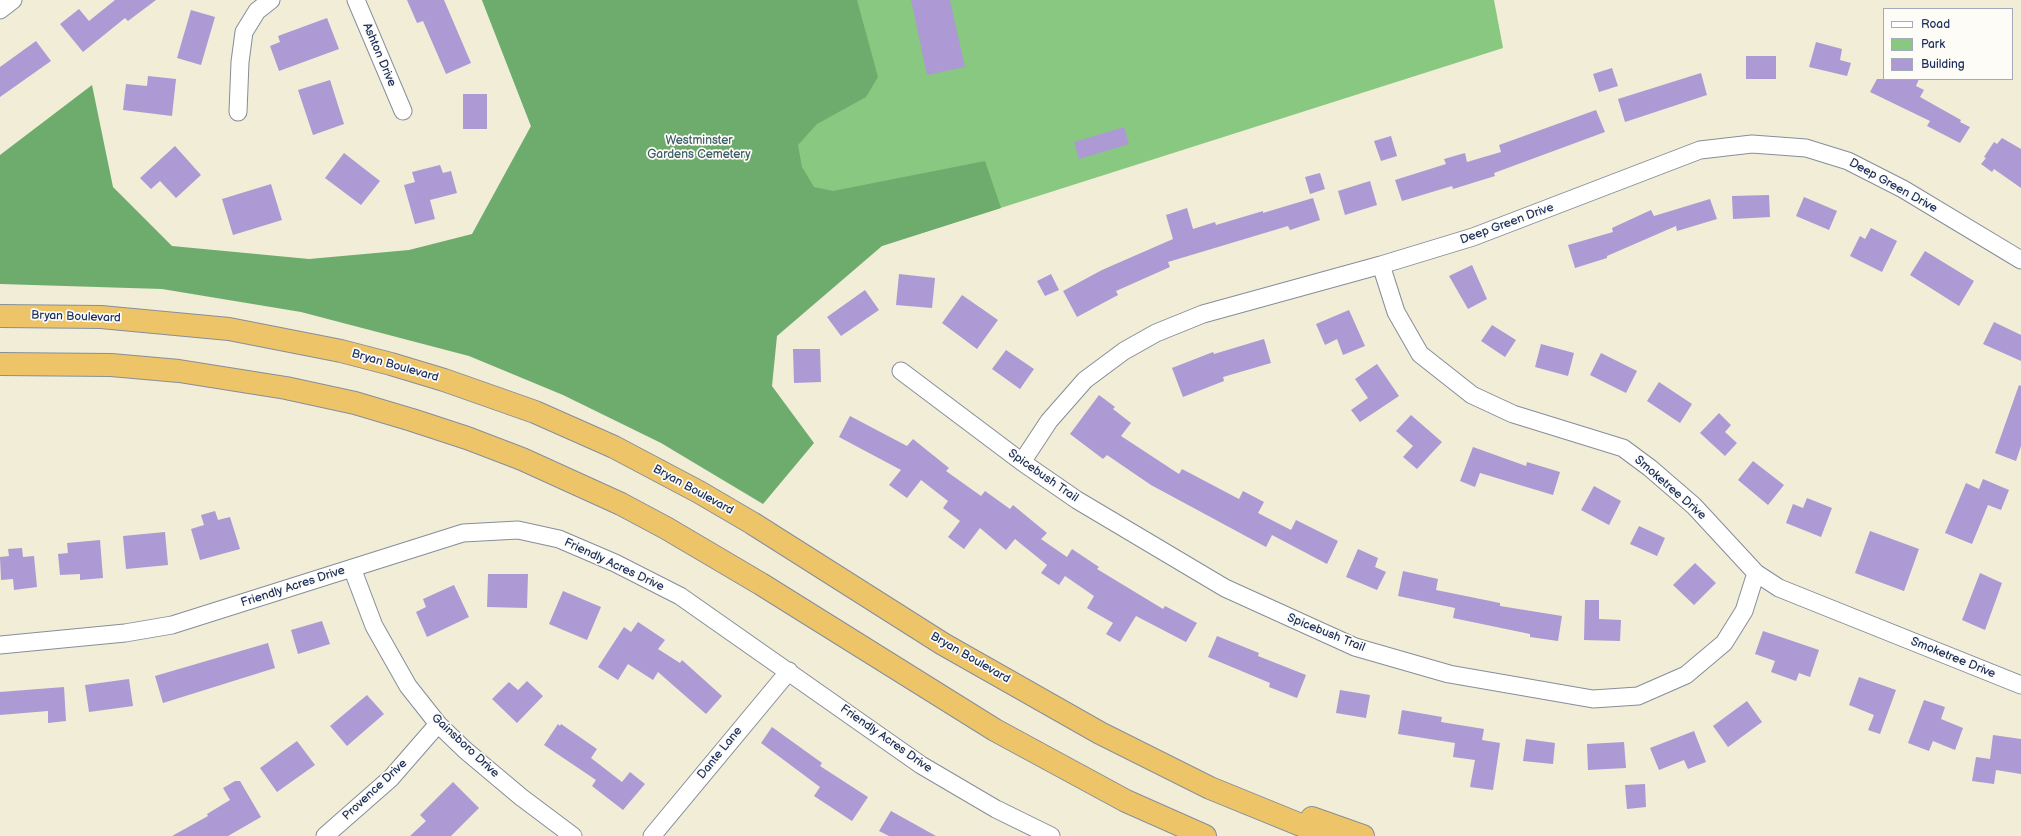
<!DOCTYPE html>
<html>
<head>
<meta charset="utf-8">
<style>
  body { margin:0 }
  #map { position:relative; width:2021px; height:836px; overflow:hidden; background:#f1edd7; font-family:"Balsamiq Sans",sans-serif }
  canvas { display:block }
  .legend { position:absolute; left:1883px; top:8px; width:130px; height:72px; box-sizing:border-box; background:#fdfcf7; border:1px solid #a3aaba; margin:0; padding:5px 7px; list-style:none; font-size:12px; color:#1b2f5e }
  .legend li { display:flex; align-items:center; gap:8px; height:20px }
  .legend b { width:20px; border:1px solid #a3aaba }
</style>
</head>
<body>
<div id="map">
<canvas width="2021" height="836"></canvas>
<ul class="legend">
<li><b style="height:5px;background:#fff"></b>Road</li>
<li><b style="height:11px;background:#89c880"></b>Park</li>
<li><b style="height:11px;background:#ad99d4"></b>Building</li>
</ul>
</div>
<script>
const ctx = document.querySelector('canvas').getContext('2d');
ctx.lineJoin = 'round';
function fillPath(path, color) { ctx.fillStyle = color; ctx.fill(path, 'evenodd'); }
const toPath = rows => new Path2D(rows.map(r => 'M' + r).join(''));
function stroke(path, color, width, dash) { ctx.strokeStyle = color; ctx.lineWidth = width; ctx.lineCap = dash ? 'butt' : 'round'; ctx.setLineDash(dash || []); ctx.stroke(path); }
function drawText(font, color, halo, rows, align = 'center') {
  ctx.font = font + ' "Balsamiq Sans",sans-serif'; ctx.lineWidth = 3.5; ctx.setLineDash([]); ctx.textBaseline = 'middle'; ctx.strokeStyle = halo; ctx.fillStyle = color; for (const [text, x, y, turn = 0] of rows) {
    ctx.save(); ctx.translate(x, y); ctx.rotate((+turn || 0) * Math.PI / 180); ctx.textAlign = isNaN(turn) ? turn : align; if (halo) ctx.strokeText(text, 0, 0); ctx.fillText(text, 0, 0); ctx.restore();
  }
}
fillPath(toPath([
  [482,0,1494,0,1503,48,611,332]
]), '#89c880');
fillPath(toPath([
  [482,0,857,0,878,77,866,97,817,124,798,145,802,167,814,187,833,191,985,161,1001,208,882,246,777,336,772,386,814,443,763,504,661,443,563,395,469,356,301,312,162,289,0,284,0,155,92,85,113,187,172,246,309,259,409,250,472,234,531,126]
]), '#6eac6e');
fillPath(toPath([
  [115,0,156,0,128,21,125,18,83,52,60,24,79,9,89,21],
  [407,0,444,0,471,63,446,74,423,21,417,23],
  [911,0,950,0,965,67,927,75],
  [191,10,215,17,201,65,177,58],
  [327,18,339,49,279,71,270,46,280,42,278,36],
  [36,41,51,61,0,97,0,67],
  [1816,42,1842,49,1840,60,1851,63,1847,76,1809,67],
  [1746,56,1776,56,1776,79,1746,79],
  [1612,68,1618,86,1599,92,1593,74],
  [1701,73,1707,95,1625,122,1618,99],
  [148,76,176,79,172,116,123,110,126,84,147,86],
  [1877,79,1919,79,1916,86,1924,90,1920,97,1961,120,1960,122,1970,127,1960,143,1927,126,1930,121,1870,92],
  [330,80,344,124,313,135,298,90],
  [463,94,487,94,487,129,463,129],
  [1596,110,1605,132,1494,173,1495,176,1453,189,1452,186,1402,201,1395,180,1446,164,1444,159,1465,153,1467,162,1501,152,1499,145],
  [1124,127,1129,144,1079,159,1074,142],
  [1391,136,1397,156,1381,161,1374,141],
  [2002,138,2021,149,2021,188,1994,169,1992,172,1981,164,1986,158,1984,157,1994,142,1997,144],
  [175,146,201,175,176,198,160,181,151,189,140,178],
  [344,153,380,181,361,205,325,178],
  [440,165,443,173,451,171,457,193,430,200,435,219,415,224,404,185,415,182,412,172],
  [1320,173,1325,189,1310,194,1305,177],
  [1370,181,1377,205,1345,215,1338,191],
  [271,184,282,220,233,235,222,199],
  [1769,195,1770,217,1733,219,1732,196],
  [1804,197,1837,211,1829,230,1796,216],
  [1313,198,1320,220,1290,230,1288,226,1168,262,1170,267,1116,291,1118,295,1077,317,1063,291,1102,270,1173,239,1166,215,1187,208,1193,229,1215,222,1216,225,1263,211,1263,213],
  [1710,199,1717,219,1677,231,1676,226,1607,256,1607,258,1575,268,1568,245,1613,232,1612,228,1651,210,1654,216],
  [1871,228,1897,241,1882,272,1850,256,1860,236,1865,239],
  [1925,251,1974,281,1959,306,1910,275],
  [1472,265,1487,299,1468,309,1449,276],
  [899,274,935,278,932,308,896,305],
  [1051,274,1059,290,1045,296,1037,281],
  [865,290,879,310,841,336,827,317],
  [962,295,998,320,977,349,942,323],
  [1349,310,1365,346,1343,355,1337,339,1325,345,1316,324],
  [1994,322,2021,335,2021,361,1983,344],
  [1492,325,1516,340,1505,357,1481,341],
  [1264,339,1271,363,1223,377,1224,381,1183,397,1172,368,1213,352,1214,354],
  [1541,344,1574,353,1568,376,1535,367],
  [793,349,820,349,821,382,794,383],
  [1006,350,1034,369,1020,389,992,369],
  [1601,353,1637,371,1626,393,1590,375],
  [1377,364,1399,396,1360,422,1351,410,1368,398,1355,379],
  [1659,382,1692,404,1680,423,1647,401],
  [2019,385,2021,386,2021,446,2016,461,1995,453],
  [1099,395,1115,407,1113,409,1131,423,1121,436,1179,474,1182,469,1239,499,1243,491,1264,502,1258,513,1291,530,1296,520,1338,541,1327,564,1272,535,1266,547,1151,485,1107,455,1103,459,1070,434],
  [1719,413,1731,425,1725,432,1737,443,1725,456,1700,433],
  [1411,415,1442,442,1417,469,1403,457,1413,446,1396,431],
  [850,416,907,446,913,439,949,468,946,471,981,496,985,491,1010,509,1013,505,1047,533,1041,539,1067,557,1072,549,1099,567,1097,569,1163,609,1165,606,1197,623,1186,642,1136,616,1120,642,1106,634,1113,623,1087,608,1094,596,1065,576,1059,585,1041,573,1047,565,1015,539,1006,550,980,528,964,549,948,537,960,521,943,508,948,501,921,480,907,498,889,485,901,470,839,437],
  [1473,447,1526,466,1527,462,1560,472,1553,495,1480,473,1475,487,1460,481],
  [1753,461,1784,485,1768,505,1738,480],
  [1983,479,2009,490,2001,510,1988,505,1972,544,1945,533,1966,483,1979,489],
  [1594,486,1621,501,1609,525,1581,510],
  [1807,498,1832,508,1821,537,1786,523,1793,504,1803,508],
  [215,511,218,520,230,517,240,549,200,560,191,529,204,525,201,515],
  [1639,526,1665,538,1657,556,1630,544],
  [1870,531,1919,549,1904,591,1855,573],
  [165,532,168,565,126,569,123,536],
  [100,540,103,578,80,580,80,574,60,575,58,554,68,553,67,543],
  [22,548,23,557,34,556,37,587,14,590,13,579,1,580,0,557,9,556,8,549],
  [1358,549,1378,558,1375,567,1386,572,1377,590,1346,577],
  [1695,563,1716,583,1694,605,1673,585],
  [1403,571,1438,579,1436,590,1500,603,1500,606,1562,616,1558,641,1530,637,1530,634,1453,618,1455,608,1398,596],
  [1980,573,2002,583,1985,630,1962,620],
  [488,574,528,574,527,608,487,607],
  [454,585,469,617,427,637,416,612,426,607,423,599],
  [563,591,601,607,587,640,549,624],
  [1585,600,1599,600,1599,619,1621,620,1620,641,1584,640],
  [322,621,330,644,298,654,291,630],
  [638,622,665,640,658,649,680,663,682,660,722,696,706,714,658,672,653,680,628,664,618,680,598,667,624,627,631,632],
  [1763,631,1819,650,1810,677,1799,673,1796,681,1771,672,1775,661,1755,654],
  [1217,636,1259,653,1258,656,1306,675,1297,698,1269,687,1270,683,1208,657],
  [268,643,275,668,163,703,155,676],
  [1859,677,1896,690,1880,734,1868,730,1874,715,1849,705],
  [129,679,133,706,89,712,85,685],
  [527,681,543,696,517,723,492,699,509,682,518,690],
  [64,687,66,721,48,723,48,711,0,715,0,692],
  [1340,690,1370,695,1366,718,1336,713],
  [367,695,384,714,347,746,330,726],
  [1924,700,1945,707,1941,719,1963,728,1955,750,1933,741,1929,751,1908,743],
  [1747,701,1762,722,1728,747,1713,726],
  [1402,710,1442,717,1441,722,1484,729,1482,740,1500,743,1493,790,1470,787,1475,760,1453,757,1455,743,1398,734],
  [558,724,560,726,561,724,597,749,591,758,622,782,630,772,645,784,623,810,592,786,596,780,544,745],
  [772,727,822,763,820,766,868,797,852,821,814,796,820,787,761,743],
  [1694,731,1706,762,1688,769,1684,760,1659,770,1650,748],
  [1993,735,2021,739,2021,774,1996,770,1994,784,1972,781,1976,757,1990,759],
  [1526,739,1555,743,1553,764,1523,761],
  [297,741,315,765,277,792,260,768],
  [1624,742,1626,768,1588,770,1587,744],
  [235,781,240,781,261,817,228,836,172,836,208,816,207,814,230,800,223,788],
  [453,782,479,808,451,836,410,836,426,821,420,815],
  [1645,784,1646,807,1627,809,1625,785],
  [891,811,936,836,889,836,879,831]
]), '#ad99d4');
const minor = toPath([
  [356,0,403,111],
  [0,10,13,0],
  [238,112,240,62,244,32,257,11,271,0],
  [1381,265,1396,312,1420,354,1472,395,1513,414,1623,448,1650,468,1694,506,1756,573,1779,588,2021,685],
  [901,371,1022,462,1077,500,1225,588,1355,647,1449,674,1593,699,1638,696,1686,675,1724,643,1744,611,1756,573],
  [1022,462,1049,421,1085,380,1124,351,1156,333,1203,314,1381,265,1473,237,1700,150,1752,144,1806,148,1848,161,1903,189,2021,260],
  [352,568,374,626,408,686,438,724,465,750,521,797,573,836],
  [0,645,125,633,172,625,463,533,518,530,559,539,615,563,680,596,921,765,996,809,1051,836],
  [325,836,391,778,438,724],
  [652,836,789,671]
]);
const motorway = toPath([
  [0,316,101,317,229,329,341,351,391,364,444,380,535,412,614,447,699,492,752,523,943,644,1100,733,1210,788,1328,836],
  [0,364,111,365,179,371,286,388,355,403,412,420,467,438,522,459,621,504,666,528,761,584,995,730,1126,801,1205,836],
  [1312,818,1363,836]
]);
stroke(minor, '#868e9a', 19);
stroke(motorway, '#868e9a', 24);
stroke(minor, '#fff', 17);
stroke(motorway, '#eec469', 22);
drawText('12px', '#1b2f5e', '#fdfcf7', [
  ["Ashton Drive",379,55,67],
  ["Deep Green Drive",1893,186,29],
  ["Deep Green Drive",1507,224,-20],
  ["Bryan Boulevard",76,317,2],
  ["Bryan Boulevard",395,366,16],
  ["Spicebush Trail",1043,476,35],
  ["Smoketree Drive",1670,488,41],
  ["Bryan Boulevard",693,490,29],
  ["Friendly Acres Drive",614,565,25],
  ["Friendly Acres Drive",293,587,-18],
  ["Spicebush Trail",1326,633,22],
  ["Bryan Boulevard",970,658,30],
  ["Smoketree Drive",1953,658,22],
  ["Friendly Acres Drive",886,739,35],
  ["Gainsboro Drive",465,746,43],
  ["Dante Lane",720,753,-51],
  ["Provence Drive",375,790,-43]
]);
drawText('12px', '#3c5d68', '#fdfcf7', [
  ["Westminster",699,141],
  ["Gardens Cemetery",699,155]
]);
</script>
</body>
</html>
